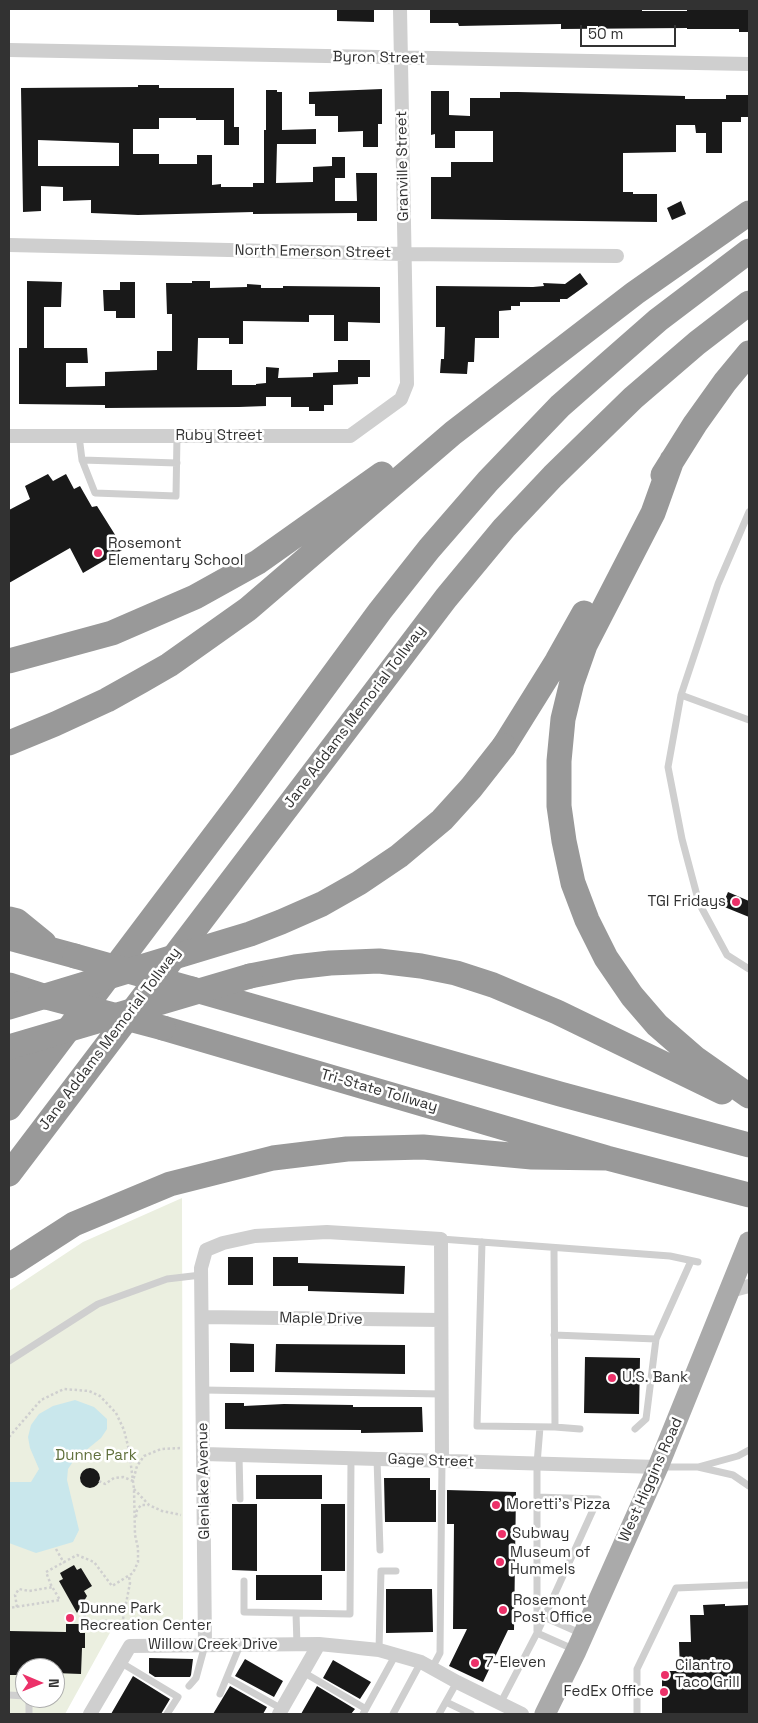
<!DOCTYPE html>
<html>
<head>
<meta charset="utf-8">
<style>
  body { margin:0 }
  #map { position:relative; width:758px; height:1723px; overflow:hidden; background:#fff; font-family:"Space Grotesk",sans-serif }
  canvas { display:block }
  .frame { position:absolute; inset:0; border:10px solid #323232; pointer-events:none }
  .north { position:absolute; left:15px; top:1658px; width:50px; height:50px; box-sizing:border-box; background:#fff; border:1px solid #adadad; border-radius:50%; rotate:91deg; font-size:14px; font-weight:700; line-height:20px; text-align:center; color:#323232 }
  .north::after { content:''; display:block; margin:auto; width:18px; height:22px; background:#ec3169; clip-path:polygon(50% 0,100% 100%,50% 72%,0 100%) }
  .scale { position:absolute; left:580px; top:25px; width:96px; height:22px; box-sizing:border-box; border:2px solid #323232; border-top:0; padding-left:6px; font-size:15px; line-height:18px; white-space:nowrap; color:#323232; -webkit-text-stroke:4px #fff; paint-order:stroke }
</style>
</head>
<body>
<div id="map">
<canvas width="758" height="1723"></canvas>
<div class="frame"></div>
<div class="north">N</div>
<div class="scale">50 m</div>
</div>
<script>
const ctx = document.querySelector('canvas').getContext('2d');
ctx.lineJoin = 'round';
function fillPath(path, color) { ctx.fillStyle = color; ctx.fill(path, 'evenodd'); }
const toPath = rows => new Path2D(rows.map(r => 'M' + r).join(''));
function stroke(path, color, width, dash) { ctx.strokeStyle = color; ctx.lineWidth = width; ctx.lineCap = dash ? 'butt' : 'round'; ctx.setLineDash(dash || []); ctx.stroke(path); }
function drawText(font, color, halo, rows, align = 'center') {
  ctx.font = font + ' "Space Grotesk",sans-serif'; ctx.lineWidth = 5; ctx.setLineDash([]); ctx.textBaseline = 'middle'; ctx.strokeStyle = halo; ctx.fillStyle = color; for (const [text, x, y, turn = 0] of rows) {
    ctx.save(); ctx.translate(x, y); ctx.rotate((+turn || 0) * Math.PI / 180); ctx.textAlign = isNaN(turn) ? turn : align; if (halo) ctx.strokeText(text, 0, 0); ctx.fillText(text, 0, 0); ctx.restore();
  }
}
fillPath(toPath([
  [182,1198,183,1621,117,1620,65,1714,9,1714,9,1291,83,1242],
  [25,1668,55,1668,55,1698,25,1698]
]), '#ebefe0');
fillPath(toPath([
  [75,1400,94,1407,107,1419,107,1429,101,1438,74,1460,68,1469,67,1480,79,1530,73,1542,36,1553,9,1543,9,1482,31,1482,39,1469,30,1448,28,1437,31,1425,39,1414,53,1406]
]), '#c9e7ec');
fillPath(toPath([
  [337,9,374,9,374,22,337,21],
  [430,9,642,9,642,11,687,11,687,9,749,9,749,32,739,32,739,29,687,29,687,28,561,29,561,24,459,26,458,23,430,23],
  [138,85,159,85,159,88,234,88,234,127,239,127,239,145,224,145,224,120,196,120,196,118,159,118,159,129,133,129,133,154,159,154,159,164,197,164,197,155,212,155,212,185,221,184,221,187,253,187,253,183,264,183,264,130,266,130,266,90,277,90,277,92,282,92,282,130,316,129,316,144,277,144,276,183,313,182,313,167,332,166,332,157,345,157,345,178,335,178,335,201,357,201,356,173,377,173,377,221,357,221,357,213,253,214,253,212,138,215,91,213,91,200,63,201,63,187,41,186,41,211,23,212,21,88,138,87],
  [38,140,119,143,119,166,38,166],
  [382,89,382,124,378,124,378,147,363,147,363,131,338,132,338,116,315,116,315,104,309,104,309,92],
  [431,91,449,91,449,115,470,116,470,98,500,98,500,92,518,92,685,96,685,99,726,99,726,95,749,95,749,117,741,117,741,122,722,122,722,153,706,153,706,133,696,133,695,125,676,125,676,152,623,153,623,192,633,192,633,194,657,194,657,222,431,219,431,177,451,177,451,162,493,162,493,131,455,131,455,148,435,148,435,134,431,135],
  [681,201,686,214,672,220,667,208],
  [580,273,588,284,567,299,560,299,560,302,520,302,520,306,511,306,511,310,499,311,499,338,475,338,474,362,468,362,467,374,440,373,441,359,444,359,445,327,436,327,436,286,533,287,544,286,543,283,565,284],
  [27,281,62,282,61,307,44,307,44,348,87,348,88,363,66,363,66,387,105,386,105,372,157,370,157,351,172,351,172,314,167,314,166,283,192,283,192,281,210,281,210,288,247,287,247,284,261,285,261,288,283,288,283,286,380,287,380,323,348,322,348,341,334,341,334,315,309,315,309,322,243,321,243,344,229,344,229,338,198,338,197,370,232,370,232,385,256,385,256,384,266,383,266,367,279,368,278,378,313,377,313,373,338,372,338,360,370,360,370,377,358,377,358,384,333,385,333,405,324,405,324,411,309,411,309,407,291,407,291,397,266,397,266,406,239,407,105,408,105,405,19,404,19,348,27,348],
  [120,282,135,282,135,318,116,318,116,311,104,311,103,290,120,290],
  [48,474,53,481,66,474,74,489,80,486,92,507,97,506,124,549,83,573,70,548,9,583,9,510,30,499,25,486],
  [728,892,749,901,749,917,722,906],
  [228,1257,253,1257,253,1285,228,1285],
  [273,1257,298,1257,298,1263,405,1266,404,1294,308,1291,308,1286,273,1286],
  [230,1343,254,1344,254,1372,230,1372],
  [276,1344,405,1345,405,1374,275,1372],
  [585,1357,640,1358,639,1414,584,1413],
  [225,1403,244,1403,244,1406,284,1404,353,1405,353,1407,422,1407,423,1432,361,1433,361,1430,225,1429],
  '80 1478a10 10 0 1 1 20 0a10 10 0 1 1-20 0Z',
  [256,1475,322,1475,322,1499,256,1499],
  [384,1478,430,1478,430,1490,436,1490,436,1522,385,1522],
  [447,1490,516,1492,514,1630,508,1630,483,1682,449,1666,467,1629,453,1629,454,1524,447,1524],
  [232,1504,257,1504,257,1571,232,1570],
  [321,1504,345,1504,345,1571,321,1571],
  [74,1565,77,1570,81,1568,92,1586,84,1591,87,1596,77,1613,59,1581,63,1579,60,1573],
  [256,1575,322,1575,322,1600,256,1600],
  [386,1589,432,1589,433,1632,386,1633],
  [725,1604,725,1606,749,1605,749,1714,662,1714,662,1671,680,1671,679,1642,691,1642,690,1615,704,1615,703,1605],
  [66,1624,80,1624,80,1633,85,1633,85,1648,82,1648,81,1674,55,1673,55,1668,25,1668,25,1675,9,1675,9,1631,66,1632],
  [149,1658,193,1659,191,1675,190,1677,155,1677,149,1673],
  [245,1659,283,1681,274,1697,235,1676],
  [333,1660,371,1682,360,1699,323,1678],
  [133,1676,170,1699,161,1714,111,1714],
  [230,1686,267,1707,263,1714,213,1714],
  [317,1686,355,1709,351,1714,301,1714]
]), '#191919');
stroke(toPath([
  [9,1437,41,1400,64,1389,89,1391,100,1396,116,1413,124,1430,129,1450,134,1489,135,1535,138,1548,138,1562,133,1573,112,1586,94,1562,77,1555,46,1572,51,1585,60,1600,9,1608],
  [99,1481,105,1484,114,1478,123,1477,133,1481,137,1466,144,1456,161,1449,181,1448],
  [134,1489,149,1505,162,1511,181,1515],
  [136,1517,137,1510,141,1505,149,1505],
  [56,1549,64,1563],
  [17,1607,15,1595,19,1589,29,1591,53,1587],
  [83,1610,86,1621,85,1629],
  [123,1619,130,1583,129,1576],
  [82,1629,87,1630,94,1628,109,1619]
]), '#cfcfcf', 2.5, [2.5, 2.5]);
stroke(toPath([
  [79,436,82,460,95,493,176,496,177,436],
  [82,460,177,463],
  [749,512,718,584,681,695,668,767,682,839,699,903,727,955,749,969],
  [681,695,749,720],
  [441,1239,670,1256,698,1262],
  [482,1242,477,1426,555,1427,554,1248],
  [554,1335,656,1339],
  [9,1361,98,1304,167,1279,201,1275],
  [203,1390,442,1394],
  [555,1427,580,1429],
  [635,1429,646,1419,656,1339,691,1261],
  [239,1455,240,1499],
  [377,1459,380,1550],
  [661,1467,698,1467,733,1475,749,1486],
  [698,1467,738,1456,749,1450],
  [244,1581,244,1612,350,1614,351,1458],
  [296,1613,297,1645],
  [544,1617,580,1633],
  [537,1631,537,1464,540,1427],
  [537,1633,573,1649],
  [379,1650,381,1571,396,1571],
  [120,1662,178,1697,167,1714],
  [432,1668,440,1653,442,1461],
  [303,1672,366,1709],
  [227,1678,282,1709],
  [189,1686,196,1678,205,1645],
  [220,1694,240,1645],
  [9,1695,25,1696],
  [446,1702,471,1714],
  [500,1704,537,1633,598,1499,537,1497],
  [29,1714,29,1698],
  [363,1714,396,1654],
  [393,1714,421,1662],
  [439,1714,457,1682],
  [637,1714,637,1669,676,1588,749,1585]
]), '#cfcfcf', 7);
stroke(toPath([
  [9,50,749,64],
  [9,245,404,254,617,256],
  [9,436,350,436,401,399,407,384,400,9],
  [730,1291,749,1286],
  [202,1317,441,1320],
  [204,1454,658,1467],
  [205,1645,201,1268,206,1250,223,1243,255,1236,327,1232,441,1239,442,1461],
  [90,1714,130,1646,319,1644,379,1650,421,1662,457,1682,522,1714],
  [279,1714,319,1644]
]), '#cfcfcf', 14);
stroke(toPath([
  [545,1714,576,1651,658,1467,749,1242]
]), '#aaa', 21);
stroke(toPath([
  [672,460,653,513,585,645,572,682,563,719,559,761,559,806,564,841,573,883,587,920,606,958,632,996,657,1025,695,1058,749,1096],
  [663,475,695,424,725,382,749,353],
  [9,661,112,633,195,597,258,562,382,474],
  [9,743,55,724,107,700,141,681,169,665,248,609,453,433,635,293,749,213],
  [504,746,557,661,584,613],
  [9,919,17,921,44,943],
  [9,938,75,956],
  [250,976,295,967,330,963,379,961,421,966,456,973,493,985,557,1012,722,1092],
  [9,985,46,997],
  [192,989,560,1094,749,1145],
  [163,1028,607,1158,749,1195],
  [9,1078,39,1044],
  [9,1108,242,799,380,611,429,549,488,481,560,406,658,320,749,251],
  [9,1174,446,598,504,528,553,476,633,398,697,343,749,303],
  [9,1266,74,1224,170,1184,273,1158,347,1149,423,1147,532,1157,607,1158]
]), '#999', 25);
stroke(toPath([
  [75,956,192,989],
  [46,997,163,1028],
  [9,1007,250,934,281,922,322,904,359,883,399,856,442,820,471,788,504,746],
  [9,1047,250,976]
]), '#999', 25);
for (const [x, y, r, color] of [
  [98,553,5,"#ec3169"],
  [736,902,5,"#ec3169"],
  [612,1378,5,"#ec3169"],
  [496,1505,5,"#ec3169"],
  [502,1534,5,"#ec3169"],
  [500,1562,5,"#ec3169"],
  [503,1610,5,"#ec3169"],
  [70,1618,5,"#ec3169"],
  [475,1663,5,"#ec3169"],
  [665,1675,5,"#ec3169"],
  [664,1692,5,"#ec3169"]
]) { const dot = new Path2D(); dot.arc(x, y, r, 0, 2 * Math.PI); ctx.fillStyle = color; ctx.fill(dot); stroke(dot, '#fff', 2); }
drawText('15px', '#323232', '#fff', [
  ["Byron Street",379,58,1],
  ["Granville Street",403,166,-91],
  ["North Emerson Street",313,252,1],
  ["Ruby Street",219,436],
  ["Jane Addams Memorial Tollway",355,717,-53],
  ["Jane Addams Memorial Tollway",110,1039,-53],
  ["Tri-State Tollway",379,1091,16],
  ["Maple Drive",321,1319,1],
  ["Gage Street",431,1461,2],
  ["West Higgins Road",651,1480,-66],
  ["Glenlake Avenue",204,1481,-91],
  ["Willow Creek Drive",213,1645]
]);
drawText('15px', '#323232', '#fff', [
  ["Rosemont",108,544],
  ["Elementary School",108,561],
  ["TGI Fridays",726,902,"right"],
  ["U.S. Bank",622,1378],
  ["Moretti's Pizza",506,1505],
  ["Subway",512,1534],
  ["Museum of",510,1553],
  ["Hummels",510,1570],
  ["Rosemont",513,1601],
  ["Post Office",513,1618],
  ["Dunne Park",80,1609],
  ["Recreation Center",80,1626],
  ["7-Eleven",485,1663],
  ["Cilantro",675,1666],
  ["Taco Grill",675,1683],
  ["FedEx Office",654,1692,"right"]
], 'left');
drawText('15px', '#60703c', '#fff', [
  ["Dunne Park",96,1456]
]);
</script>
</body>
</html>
